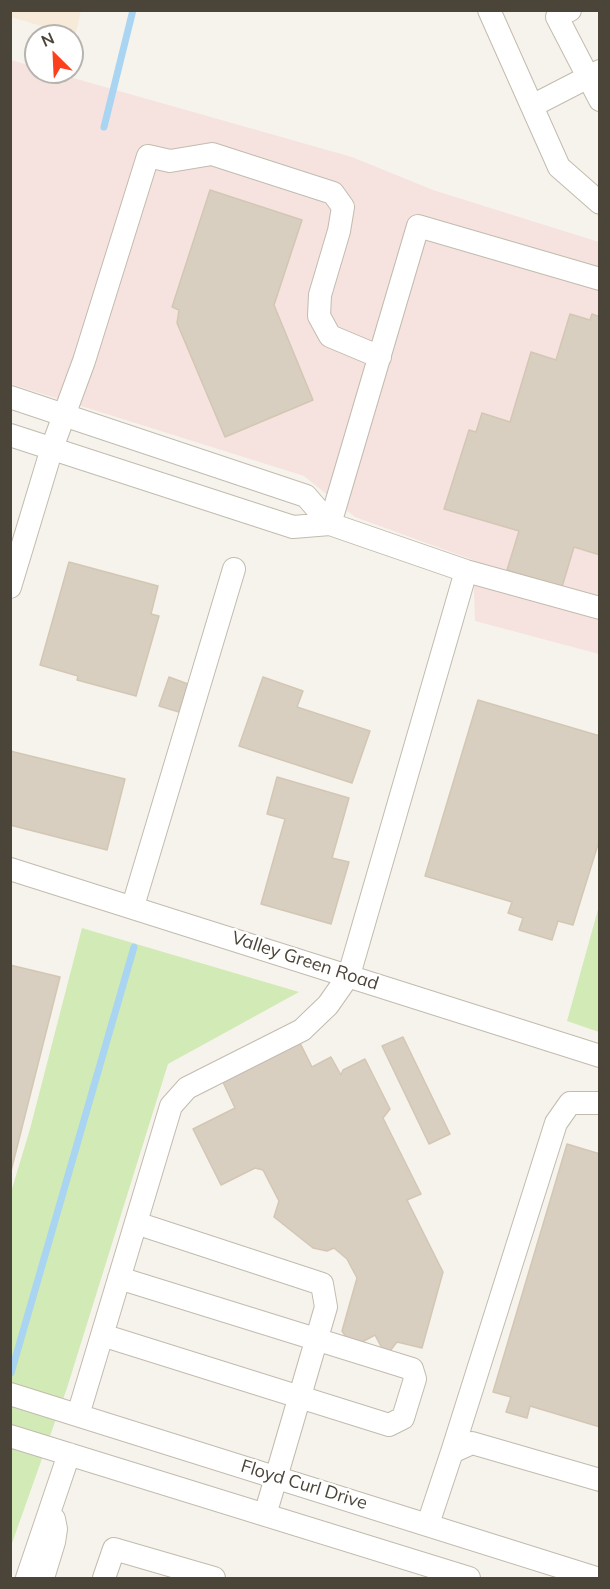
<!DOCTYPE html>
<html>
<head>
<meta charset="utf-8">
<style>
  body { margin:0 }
  #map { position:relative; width:610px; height:1589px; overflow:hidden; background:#f6f3ec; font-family:Mulish,sans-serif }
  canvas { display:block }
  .frame { position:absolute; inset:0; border:12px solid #4b4439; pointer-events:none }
  .north { position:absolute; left:24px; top:24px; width:60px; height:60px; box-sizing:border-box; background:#fff; border:2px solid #b7b4b0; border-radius:50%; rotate:336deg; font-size:16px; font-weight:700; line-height:24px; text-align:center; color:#4b4439 }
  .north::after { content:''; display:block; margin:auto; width:21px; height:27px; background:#fc3f1d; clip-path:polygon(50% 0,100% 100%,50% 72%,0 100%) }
</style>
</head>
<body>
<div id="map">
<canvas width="610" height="1589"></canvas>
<div class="frame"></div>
<div class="north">N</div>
</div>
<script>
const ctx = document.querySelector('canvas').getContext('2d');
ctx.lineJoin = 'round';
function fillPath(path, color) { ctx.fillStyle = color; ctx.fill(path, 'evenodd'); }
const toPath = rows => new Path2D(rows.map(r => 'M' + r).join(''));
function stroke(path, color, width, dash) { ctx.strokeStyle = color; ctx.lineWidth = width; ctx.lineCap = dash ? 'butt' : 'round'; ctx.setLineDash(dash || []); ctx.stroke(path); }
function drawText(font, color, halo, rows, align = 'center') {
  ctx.font = font + ' Mulish,sans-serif'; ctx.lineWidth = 5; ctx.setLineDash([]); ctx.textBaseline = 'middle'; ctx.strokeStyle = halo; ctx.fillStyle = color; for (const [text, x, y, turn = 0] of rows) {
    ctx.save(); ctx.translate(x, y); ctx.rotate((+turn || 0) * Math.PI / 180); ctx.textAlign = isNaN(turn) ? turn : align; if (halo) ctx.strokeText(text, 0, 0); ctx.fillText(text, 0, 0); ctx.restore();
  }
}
fillPath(toPath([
  [10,11,11,10,81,11,75,36,11,17]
]), '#f7ead8');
fillPath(toPath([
  [10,60,36,67,36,72,52,72,352,157,433,190,599,242,599,654,475,621,473,560,355,517,304,476,11,384]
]), '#f6e3e0');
fillPath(toPath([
  [599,906,599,1032,567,1021],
  [82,928,299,992,168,1064,67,1388,11,1546,11,1192,30,1129]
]), '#d2eab5');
stroke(toPath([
  [104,127,133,10],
  [11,1373,134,947]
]), '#a9d4f2', 7);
const building = toPath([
  [210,190,302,220,274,305,313,400,225,437,177,323,179,310,172,307,210,190],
  [570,314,590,320,592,314,600,317,600,555,574,547,562,587,507,570,519,531,444,509,469,430,476,432,482,413,510,422,531,352,556,360,570,314],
  [69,562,158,586,151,614,159,616,136,696,77,680,78,676,40,665,69,562],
  [169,677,188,684,179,712,159,706,169,677],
  [263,677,303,691,297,707,370,731,352,783,239,746,263,677],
  [478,700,600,736,600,838,573,925,558,921,552,940,519,930,523,918,508,913,512,902,425,876,478,700],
  [10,751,125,779,107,850,10,825,10,751],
  [277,777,349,798,332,858,349,862,331,924,261,904,285,819,267,814,277,777],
  [10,965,60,977,10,1175,10,965],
  [403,1037,450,1134,429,1144,382,1046,403,1037],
  [299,1041,312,1067,331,1057,341,1075,343,1070,365,1059,390,1109,383,1118,421,1194,407,1200,443,1272,422,1348,397,1342,386,1356,375,1335,362,1342,346,1337,342,1331,357,1278,347,1259,334,1248,327,1251,313,1248,274,1217,279,1201,263,1170,255,1168,221,1185,193,1129,235,1108,222,1080,299,1041],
  [567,1144,600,1154,600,1427,530,1406,527,1418,506,1412,511,1397,493,1392,567,1144]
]);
fillPath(building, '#d8cfc1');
stroke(building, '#d3c7b4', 1.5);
const minor = toPath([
  [489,10,559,167,600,203],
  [570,10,557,17,600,100],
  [532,106,600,71],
  [600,279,418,226,330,524,466,571,600,608],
  [10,397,306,496,330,524],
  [10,435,293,527,330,524],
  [10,587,52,448,84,361,148,156,170,161,212,154,333,193,343,207,339,231,320,295,319,316,330,336,380,357],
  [10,869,600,1056],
  [133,906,234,569],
  [136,1223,322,1284,326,1307,265,1515],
  [102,1335,389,1425,403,1418,415,1379,412,1369,119,1278],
  [10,1394,596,1578],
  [78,1415,171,1106,187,1088,302,1030,328,1005,349,975,466,571],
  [10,1436,469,1578],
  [452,1452,556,1123,570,1103,600,1103],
  [428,1524,452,1452,472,1443,600,1480],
  [27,1578,69,1454],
  [43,1578,54,1542,56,1529,54,1519],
  [104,1578,114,1549,214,1578]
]);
stroke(minor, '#c2bbae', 24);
stroke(minor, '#fff', 22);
drawText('18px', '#4b4439', '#fff', [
  ["Valley Green Road",305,961,18],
  ["Floyd Curl Drive",304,1485,17]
]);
</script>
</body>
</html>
